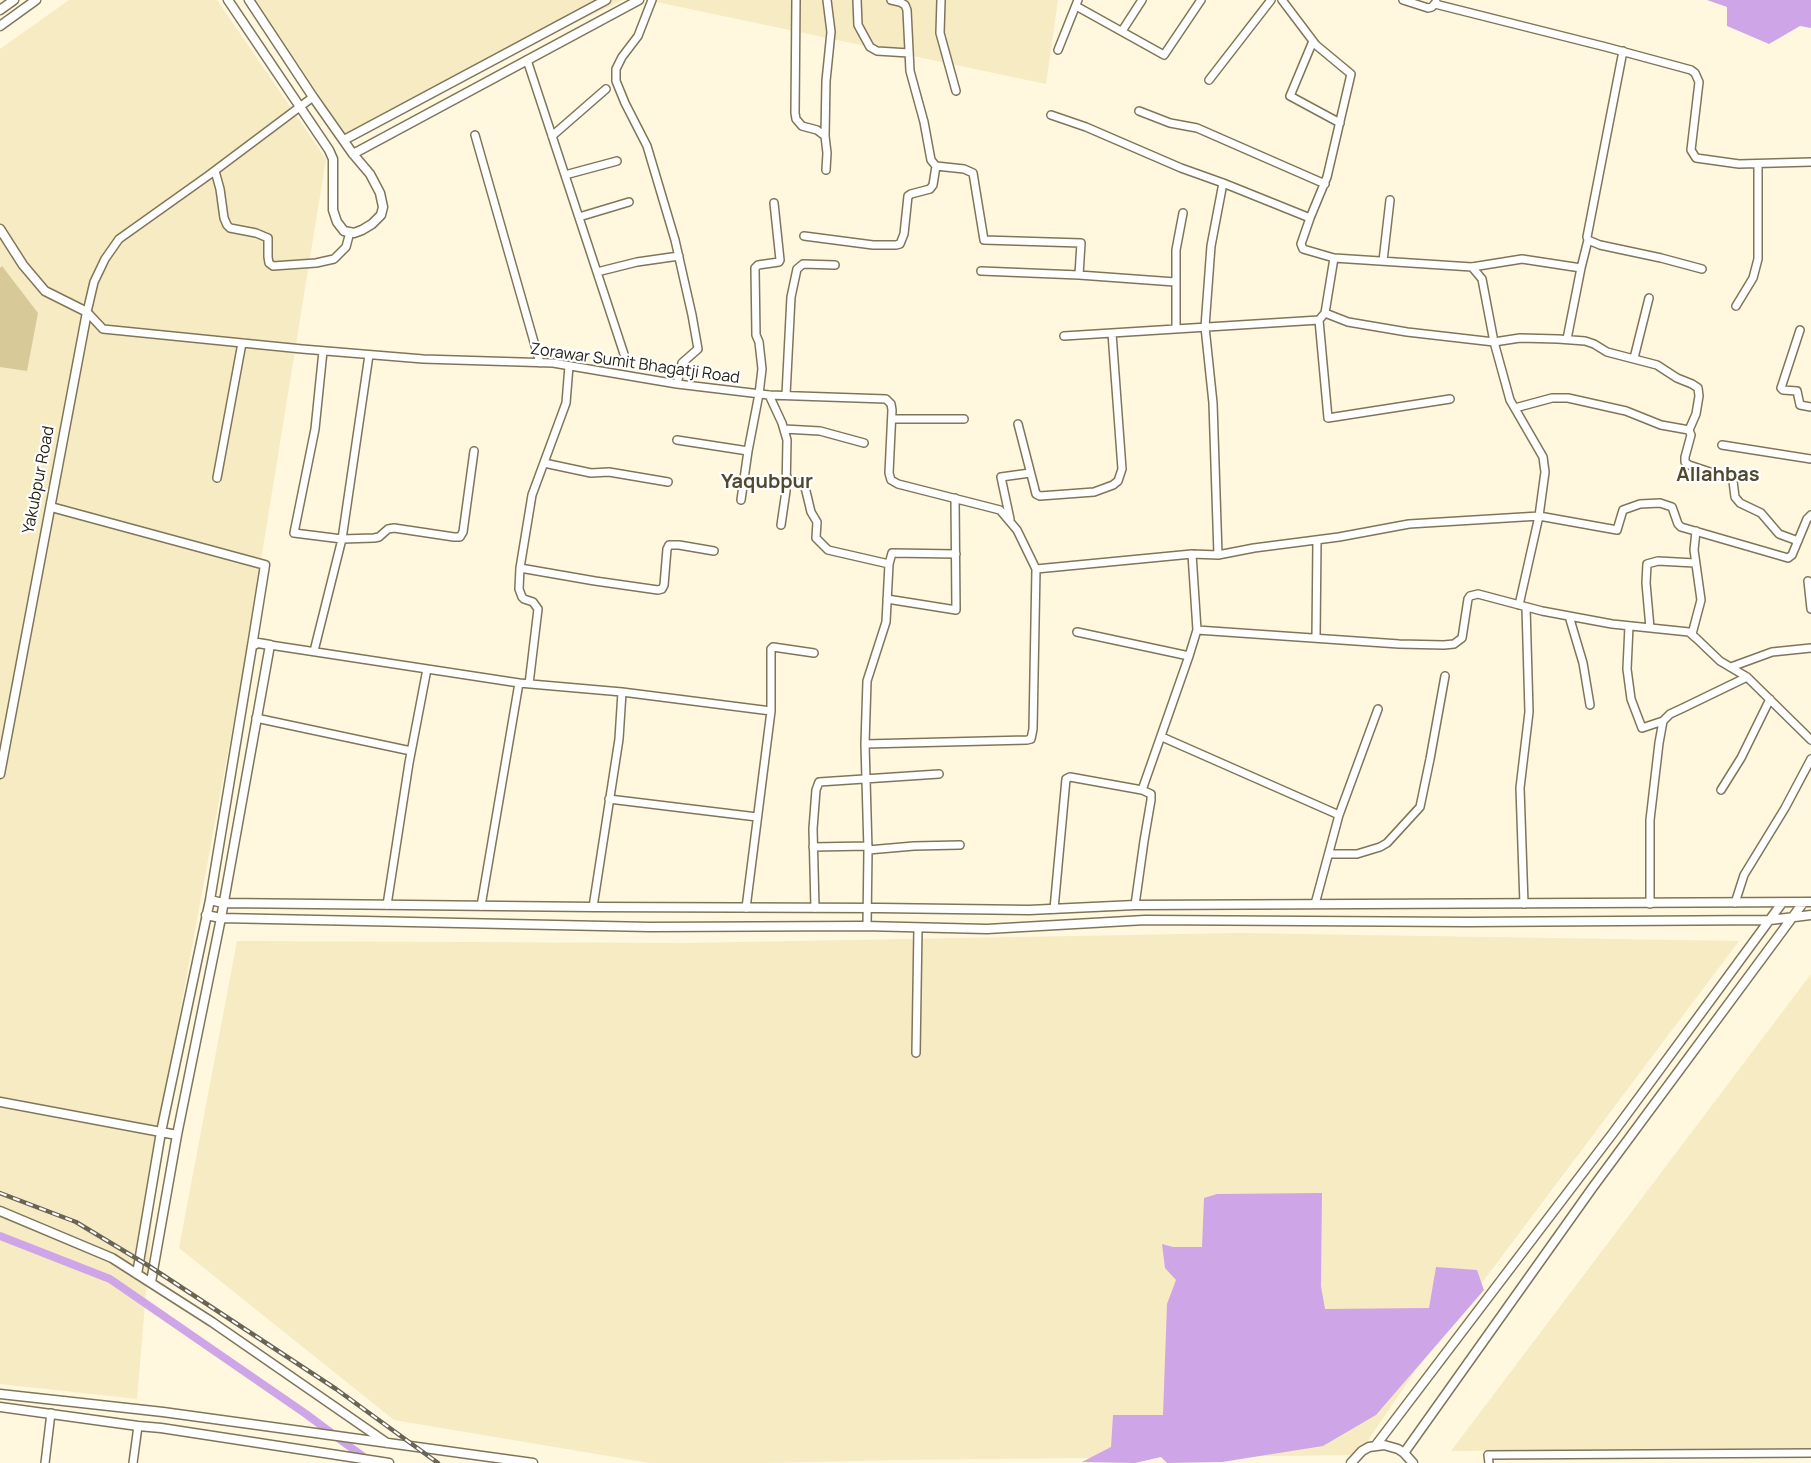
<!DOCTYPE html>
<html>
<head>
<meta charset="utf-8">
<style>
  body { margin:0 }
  canvas { display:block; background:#fff7de }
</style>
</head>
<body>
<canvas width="1811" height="1463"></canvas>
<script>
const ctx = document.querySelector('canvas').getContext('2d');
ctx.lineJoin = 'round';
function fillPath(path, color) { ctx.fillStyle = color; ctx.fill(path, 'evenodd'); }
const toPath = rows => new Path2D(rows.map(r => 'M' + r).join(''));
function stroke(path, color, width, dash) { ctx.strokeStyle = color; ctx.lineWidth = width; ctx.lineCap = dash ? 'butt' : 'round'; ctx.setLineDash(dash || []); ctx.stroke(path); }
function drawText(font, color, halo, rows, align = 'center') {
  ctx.font = font + ' Manrope,sans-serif'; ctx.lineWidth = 4.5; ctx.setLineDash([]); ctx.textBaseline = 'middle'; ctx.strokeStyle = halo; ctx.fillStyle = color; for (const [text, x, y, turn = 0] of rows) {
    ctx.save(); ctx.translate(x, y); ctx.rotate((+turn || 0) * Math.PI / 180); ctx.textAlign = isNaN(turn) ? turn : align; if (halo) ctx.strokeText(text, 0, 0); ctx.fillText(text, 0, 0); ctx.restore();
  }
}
fillPath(toPath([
  [69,0,217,0,326,159,244,665,161,1115,137,1399,0,1384,0,49],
  [256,0,623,0,345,134],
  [647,0,1058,0,1046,84],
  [1239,933,1739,941,1414,1373,1368,1440,1363,1455,895,1460,764,1463,650,1463,394,1420,179,1248,237,941,685,943],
  [1811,974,1811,1448,1451,1451]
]), '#f7ebc4');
fillPath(toPath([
  [2,266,38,313,27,371,0,367,0,268]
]), '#d8c998');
fillPath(toPath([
  [1707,0,1811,0,1811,28,1800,26,1769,44,1727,26,1727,7],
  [1322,1193,1321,1286,1325,1309,1429,1308,1436,1267,1477,1270,1484,1290,1376,1415,1323,1446,1222,1462,1167,1463,1161,1457,1135,1463,1082,1462,1111,1447,1113,1415,1163,1415,1167,1304,1176,1280,1165,1268,1162,1244,1173,1247,1202,1247,1204,1198,1217,1194]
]), '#cea6e7');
stroke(toPath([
  [0,1236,110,1279,306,1414,369,1461]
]), '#cea6e7', 8);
const minor = toPath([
  [652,0,638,36,622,57,616,69,616,81,625,103,647,146,675,240,692,315,698,349,682,363,677,384],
  [796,0,795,113,796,119,802,126,817,130,825,136,827,153,826,170],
  [857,0,858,25,870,47,877,51,909,53],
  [891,0,900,2,905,5,907,10,910,71,924,122,931,160,936,166,964,169,973,173,984,240,1081,243,1079,275],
  [941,0,940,33,956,91],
  [1282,0,1316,45,1351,74,1327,177,1310,218,1301,244,1303,249,1334,258,1472,267,1522,259,1581,268],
  [1403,0,1428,8,1432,7,1436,2],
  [1435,4,1606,47,1691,70,1695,73,1699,82,1691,150,1696,158,1739,164,1811,162],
  [1076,6,1164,55,1201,0],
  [1122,31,1142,0],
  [1313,41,1290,96,1340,123],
  [1058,50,1078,0],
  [1623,51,1587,237,1588,240,1600,245,1661,258,1702,269],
  [527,60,624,354],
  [1209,80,1271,0],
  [313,97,209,175,119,239,105,259,94,282,87,312,103,329,302,349,423,359,553,363,677,384,769,395,886,399,891,404,892,410,889,473,891,480,898,484,1000,510,1017,530,1036,569,1033,729,1031,739,1027,740,865,744],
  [1139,111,1170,123,1197,128,1325,184],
  [1051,115,1086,127,1181,168,1223,183,1310,218],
  [475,135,540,363],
  [552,136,606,89],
  [825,136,826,81,831,32,827,0],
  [215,171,220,189,224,218,227,225,230,228,256,233,268,238,268,257,269,263,273,266,316,263,334,259,346,247,350,232],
  [565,175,617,161],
  [579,217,629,202],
  [804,236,873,245,896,245,900,244,904,234,908,196,911,194,930,189,933,185,936,166],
  [1383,261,1390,200],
  [1472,267,1482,279,1494,342,1520,338,1558,339,1585,341,1594,344,1607,352,1657,365,1677,378,1692,384,1698,388,1699,396,1696,414,1689,430],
  [981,271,1079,275,1175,282],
  [597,272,637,262,679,256],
  [1736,306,1753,278,1758,259,1758,164],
  [1325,313,1334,258],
  [1319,320,1328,418,1450,399],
  [1176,329,1176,250,1183,213],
  [1800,330,1781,388,1783,390,1797,391,1800,405,1811,407],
  [1064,336,1319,320,1325,313,1348,322,1407,332,1494,342,1510,400,1543,457,1545,472,1539,516,1519,605],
  [1567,339,1581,268,1588,240],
  [323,351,315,429,294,533,342,539,374,538,379,537,388,529,394,528,454,537,460,537,463,532,474,451],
  [1634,358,1649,298],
  [769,395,782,423,787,440,786,491,781,525],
  [786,395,791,297,797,269,803,264,835,265],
  [1515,408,1552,398,1568,398,1626,411,1661,425,1689,430,1691,435,1685,457,1685,462,1689,465,1731,479,1733,481,1735,497,1740,503,1761,513,1779,534,1798,541],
  [892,419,964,419],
  [1018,424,1034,486,1036,494,1040,496,1094,492,1113,485,1118,481,1122,469,1112,333],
  [784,429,820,431,864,443],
  [677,440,748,451],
  [1722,445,1811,459],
  [544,463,591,473,609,472,668,482],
  [217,478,242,343],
  [787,478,805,487,811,512,817,522,816,538,828,550,889,564,886,622,867,681,865,744,868,850,867,926],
  [741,500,748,451,759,394,762,369,759,342,756,335,755,268,758,265,779,262,780,260,774,203],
  [1010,519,1001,477,1030,473],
  [1192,554,1197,630],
  [1218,555,1213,403,1205,327,1211,246,1223,183],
  [889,564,892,553,956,554],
  [520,568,595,581,658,590,662,589,664,585,667,549,669,545,679,545,714,551],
  [1036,569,1192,554,1218,555,1254,548,1339,537,1409,524,1539,516,1617,530,1623,510,1640,504,1660,503,1672,507,1678,524,1681,527,1788,558,1792,555,1807,519,1811,515],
  [1808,581,1811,609],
  [887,599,956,610,955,498],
  [1569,616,1583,663,1590,705],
  [1629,626,1627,669,1631,699,1642,728,1663,721,1670,714,1683,708,1747,677],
  [1650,628,1646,583,1647,564,1658,561,1695,563],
  [1077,632,1189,656,1142,790,1151,794,1151,800,1144,841,1135,905],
  [1692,634,1701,600,1694,550,1696,531],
  [1316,638,1317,540],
  [270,645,519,683,622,692,771,711],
  [314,651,342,539,369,355],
  [1189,656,1197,630,1399,644,1444,645,1454,644,1462,638,1468,599,1470,596,1478,594,1542,611,1612,624,1689,632,1697,639,1720,661,1747,677,1811,740],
  [1731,667,1772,652,1811,648],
  [529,684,538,609,533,602,524,599,522,597,519,589,520,568,532,495,566,403,569,366],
  [256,718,411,751],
  [1162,737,1339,815],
  [1721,790,1741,758,1770,699],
  [609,799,757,817],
  [813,847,868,846],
  [868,850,914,846,960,845],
  [1329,854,1357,854,1380,847,1387,843,1420,807,1430,759,1445,676],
  [1735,903,1744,875,1785,808,1811,759],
  [1315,904,1339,815,1378,709],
  [1524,904,1520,788,1529,712,1526,607],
  [1650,904,1650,820,1659,743,1663,721],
  [387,905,409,763,427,669],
  [481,906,519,683],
  [593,907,619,739,622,692],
  [746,908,771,711,771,649,773,647,814,653],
  [815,908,813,829,816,790,819,782,939,774],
  [1054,909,1066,779,1070,777,1142,790],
  [916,1053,918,928],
  [45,1463,51,1413],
  [133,1463,138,1426],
  [1489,1463,1488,1455,1811,1453]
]);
const tertiary = toPath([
  [228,0,329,150,333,159,333,210,337,222,344,231,354,233,362,230,372,224,381,215,383,207,380,193,370,174,353,154,313,97,249,0],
  [0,10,14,0],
  [0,26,36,0],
  [344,140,606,0],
  [353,154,639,0],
  [0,229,23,265,45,291,87,312,0,774],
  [51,507,265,565,252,646],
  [210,900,223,903,593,907,879,908,1029,910,1135,905,1811,902],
  [206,915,221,918,650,927,864,926,987,929,1145,920,1467,922,1770,920,1811,915],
  [0,1102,177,1135],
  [0,1211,112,1258,212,1322,387,1443],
  [137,1274,161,1132,210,900,252,646,258,643,270,645,221,918,177,1135,151,1282],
  [0,1394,163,1412,533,1463],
  [0,1407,138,1426,161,1428,389,1463],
  [1376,1445,1613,1133,1782,903],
  [1404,1453,1593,1187,1803,903],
  [1351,1463,1362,1451,1369,1447,1384,1445,1398,1449,1404,1453,1413,1463]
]);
stroke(minor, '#7f765a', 10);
stroke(tertiary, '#7f765a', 11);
stroke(minor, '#fff', 7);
stroke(tertiary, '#fff', 8);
const rail = toPath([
  [0,1193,76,1222,149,1266,336,1389,438,1463]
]);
stroke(rail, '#696454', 4.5);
stroke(rail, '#fff', 2, [7]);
drawText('16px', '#252216', '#fff', [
  ["Zorawar Sumit Bhagatji Road",635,364,8],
  ["Yakubpur Road",39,480,-79]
]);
drawText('bold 20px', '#51482d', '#fff', [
  ["Allahbas",1718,475],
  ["Yaqubpur",767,482]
]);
</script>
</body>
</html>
